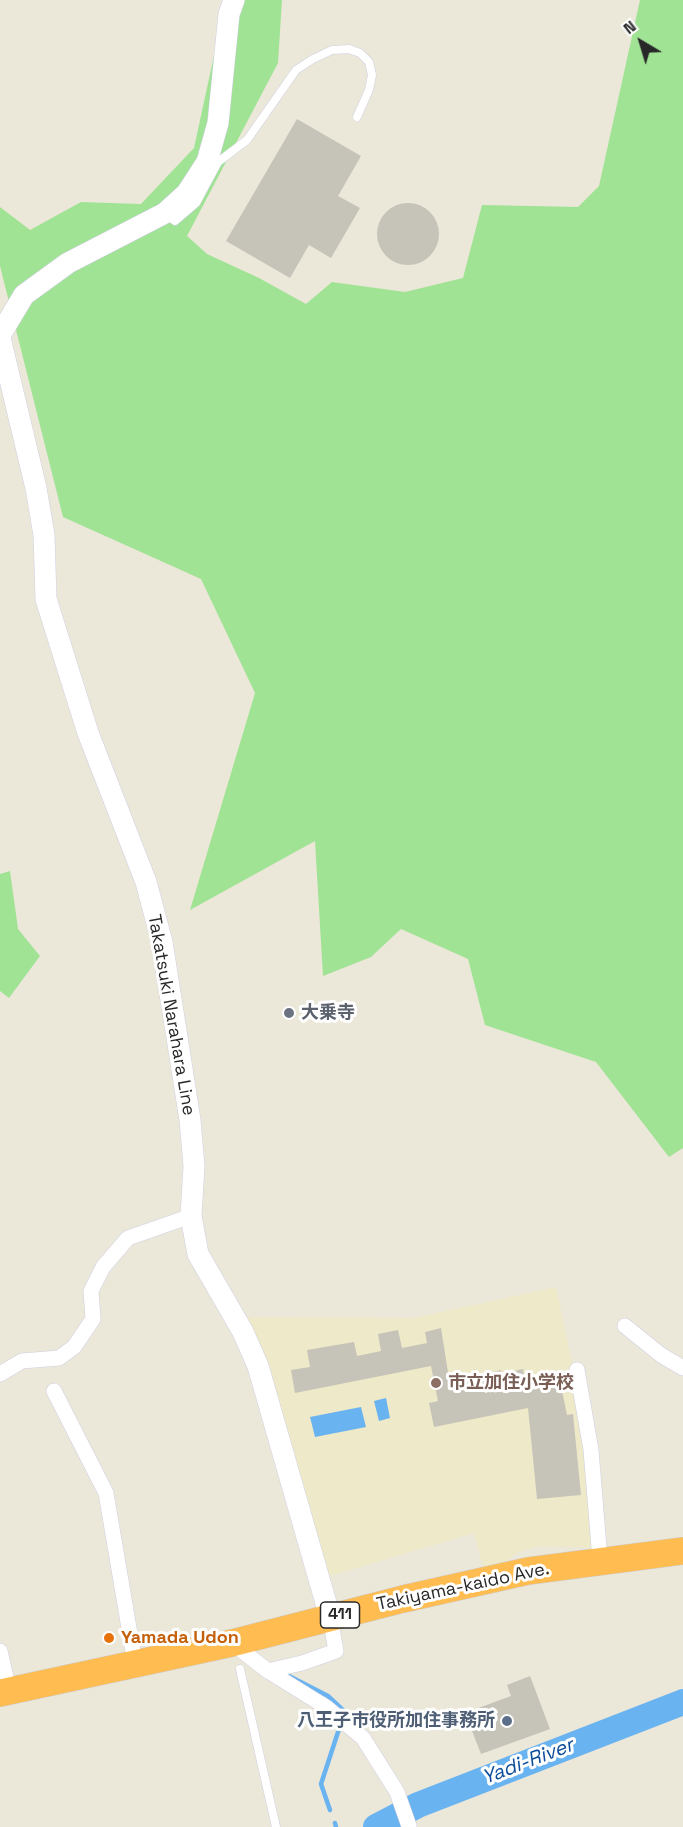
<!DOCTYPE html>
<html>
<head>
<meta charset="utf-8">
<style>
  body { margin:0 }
  #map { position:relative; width:683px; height:1827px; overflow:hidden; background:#ebe7d9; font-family:"Space Grotesk",sans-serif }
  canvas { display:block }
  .north { position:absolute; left:611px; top:12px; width:60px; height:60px; -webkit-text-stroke:4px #fff; paint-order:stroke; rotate:322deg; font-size:16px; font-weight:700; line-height:24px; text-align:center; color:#282828 }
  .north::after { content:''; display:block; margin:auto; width:21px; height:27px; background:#282828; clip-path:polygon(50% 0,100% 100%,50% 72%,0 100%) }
</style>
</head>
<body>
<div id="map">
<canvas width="683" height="1827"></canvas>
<div class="north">N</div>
</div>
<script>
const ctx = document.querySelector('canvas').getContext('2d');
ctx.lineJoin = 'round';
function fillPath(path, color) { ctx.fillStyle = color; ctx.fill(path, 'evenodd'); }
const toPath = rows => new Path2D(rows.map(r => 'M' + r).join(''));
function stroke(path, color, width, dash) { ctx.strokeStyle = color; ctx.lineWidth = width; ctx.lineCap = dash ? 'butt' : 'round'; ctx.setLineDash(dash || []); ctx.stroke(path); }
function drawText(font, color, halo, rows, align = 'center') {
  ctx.font = font + ' "Space Grotesk","Noto Sans JP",sans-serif'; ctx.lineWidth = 6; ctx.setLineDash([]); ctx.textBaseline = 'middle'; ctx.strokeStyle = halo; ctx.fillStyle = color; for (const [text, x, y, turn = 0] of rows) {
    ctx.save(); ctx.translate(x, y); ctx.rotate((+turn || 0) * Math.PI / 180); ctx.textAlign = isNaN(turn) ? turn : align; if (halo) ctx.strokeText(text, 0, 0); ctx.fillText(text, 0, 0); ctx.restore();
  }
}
fillPath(toPath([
  [556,1287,571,1359,577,1370,599,1548,540,1546,519,1552,485,1575,474,1533,323,1578,243,1317,414,1318]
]), '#eee9c8');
fillPath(toPath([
  [242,0,282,0,278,63,187,236,207,254,259,278,306,304,332,282,405,292,463,278,482,205,578,207,599,186,640,0,683,0,683,1148,669,1157,596,1062,485,1025,468,959,401,929,371,957,323,976,315,841,190,910,255,693,201,579,63,517,0,266,0,207,30,230,81,202,141,204,194,148,223,14],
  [10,871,18,929,40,956,9,998,0,991,0,874]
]), '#a0e394');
fillPath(toPath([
  [386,1398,390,1418,379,1421,374,1401],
  [361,1407,366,1427,315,1437,310,1417]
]), '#69b3f0');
stroke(toPath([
  [289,1676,328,1696,346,1713],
  [330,1810,321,1784,340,1726],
  [335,1823,336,1827]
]), '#69b3f0', 4.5);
stroke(toPath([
  [376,1827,418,1805,683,1702]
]), '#69b3f0', 26);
fillPath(toPath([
  [297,119,361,156,338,196,360,208,331,258,309,245,290,278,226,241],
  '377 234a31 31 0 1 1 62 0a31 31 0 1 1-62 0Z',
  [441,1328,450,1385,480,1379,479,1375,501,1370,502,1374,523,1369,525,1383,559,1376,567,1415,573,1414,581,1495,537,1499,528,1408,434,1427,429,1403,438,1401,431,1366,295,1393,291,1370,310,1367,307,1350,354,1342,357,1356,381,1351,378,1334,398,1330,402,1348,427,1343,425,1332],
  [530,1676,550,1729,481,1754,465,1713,511,1696,507,1685]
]), '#c6c3b9');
const lane = toPath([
  [167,215,175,221,196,203,218,162,247,140,296,70,313,59,332,50,349,49,360,53,369,62,372,75,369,90,357,117],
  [240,1669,276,1827]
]);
const street = toPath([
  [625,1326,661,1355,683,1368],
  [577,1370,591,1450,600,1560],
  [0,1374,22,1361,59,1358,74,1347,93,1319,91,1291,103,1267,128,1238,191,1216],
  [54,1391,106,1493,135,1663],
  [232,1643,268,1671,326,1707,363,1738,397,1792,409,1826],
  [0,1651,9,1691,5,1696],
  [268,1671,302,1663,336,1651,330,1617]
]);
const secondary = toPath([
  [0,335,24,295,68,263,165,213,187,193,207,162,218,123,229,14,234,0],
  [0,338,36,488,44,535,46,599,88,733,146,882,162,942,190,1120,194,1166,191,1216,198,1254,243,1332,258,1366,330,1617]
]);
const highway = toPath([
  [0,1693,232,1643,403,1599,528,1571,683,1551]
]);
stroke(lane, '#cfcfe2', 9);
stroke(street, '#cfcfe2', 16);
stroke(secondary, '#cfcfe2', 22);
stroke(highway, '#cbcbcb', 28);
stroke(lane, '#fff', 8);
stroke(street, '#fff', 15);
stroke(secondary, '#fff', 21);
stroke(highway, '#ffbd51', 27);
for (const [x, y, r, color] of [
  [289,1013,6,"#6b7280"],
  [436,1383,6,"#8d6e63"],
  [109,1638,6,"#e8710a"],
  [507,1721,6,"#5c6f8a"]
]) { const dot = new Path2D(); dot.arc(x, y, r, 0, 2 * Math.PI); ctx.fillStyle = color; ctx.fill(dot); stroke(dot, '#fff', 2); }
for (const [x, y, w] of [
  [340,1615,39]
]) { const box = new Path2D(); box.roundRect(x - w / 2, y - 13, w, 26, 4.5); ctx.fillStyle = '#fff'; ctx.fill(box); stroke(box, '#282828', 1.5); }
drawText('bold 16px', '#282828', null, [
  ["411",340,1615]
]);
drawText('bold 18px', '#5b616d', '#fff', [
  ["大乗寺",301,1013]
], 'left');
drawText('18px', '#282828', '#fff', [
  ["Takatsuki Narahara Line",171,1015,80],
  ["Takiyama-kaido Ave.",463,1587,-12]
]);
drawText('bold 18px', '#785e54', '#fff', [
  ["市立加住小学校",448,1383]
], 'left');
drawText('bold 18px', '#c56008', '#fff', [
  ["Yamada Udon",121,1638]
], 'left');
drawText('bold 18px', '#4e5e75', '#fff', [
  ["八王子市役所加住事務所",495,1721]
], 'right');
drawText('italic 20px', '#0b4d9a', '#fff', [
  ["Yadi-River",528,1762,-21]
]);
</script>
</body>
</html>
